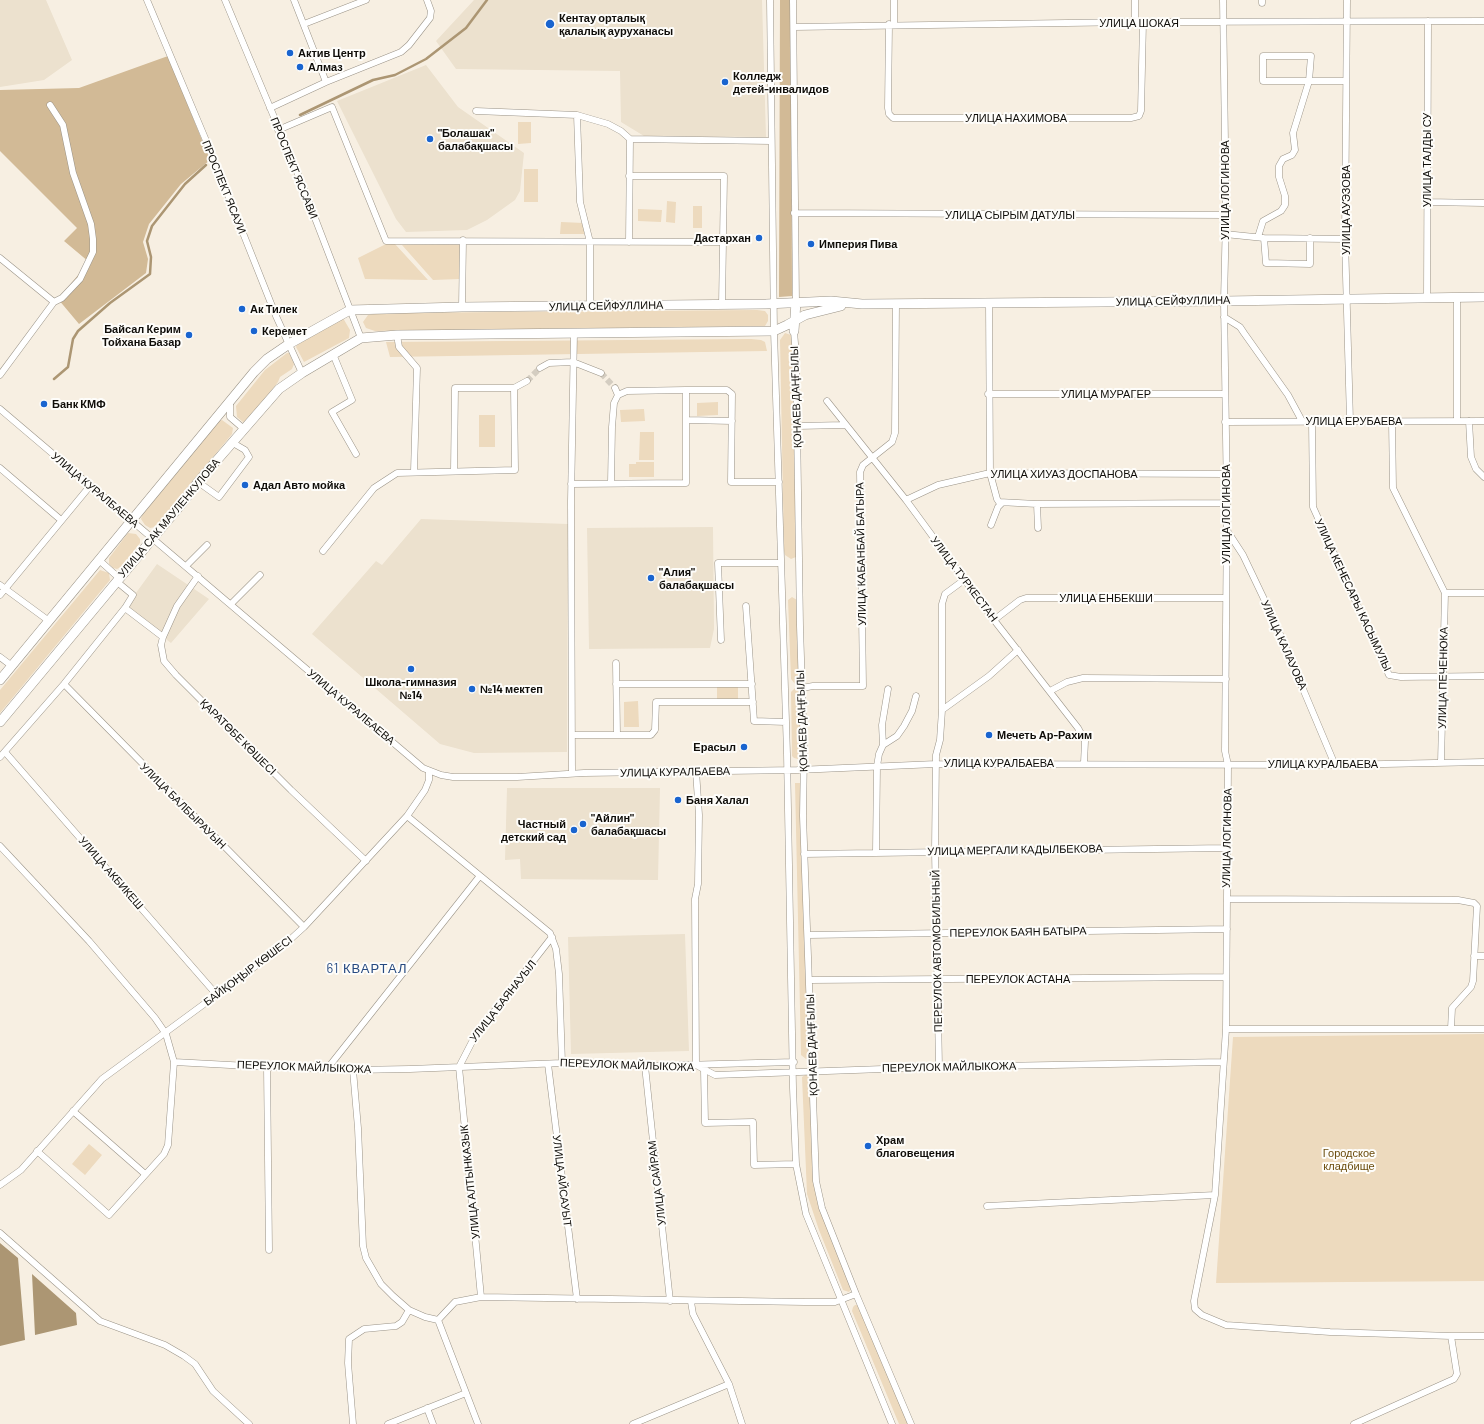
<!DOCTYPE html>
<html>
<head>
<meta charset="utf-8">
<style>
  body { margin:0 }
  canvas { display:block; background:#f7efe2 }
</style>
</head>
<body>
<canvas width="1484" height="1424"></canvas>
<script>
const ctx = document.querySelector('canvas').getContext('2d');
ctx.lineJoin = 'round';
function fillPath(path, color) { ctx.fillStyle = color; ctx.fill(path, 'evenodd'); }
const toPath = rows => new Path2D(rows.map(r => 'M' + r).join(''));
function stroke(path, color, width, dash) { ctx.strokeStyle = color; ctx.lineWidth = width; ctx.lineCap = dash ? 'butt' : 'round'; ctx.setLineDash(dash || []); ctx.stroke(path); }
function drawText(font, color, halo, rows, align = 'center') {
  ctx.font = font + ' Barlow,sans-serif'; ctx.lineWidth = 4; ctx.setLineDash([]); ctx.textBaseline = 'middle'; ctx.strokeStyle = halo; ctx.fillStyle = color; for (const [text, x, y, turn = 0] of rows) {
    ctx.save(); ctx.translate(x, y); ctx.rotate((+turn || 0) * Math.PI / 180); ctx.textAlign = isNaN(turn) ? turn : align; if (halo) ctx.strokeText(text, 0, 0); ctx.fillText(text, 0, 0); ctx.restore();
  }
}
fillPath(toPath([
  [0,0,46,0,72,60,44,80,0,87],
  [474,0,762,0,766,137,644,136,621,122,620,71,456,69,436,41],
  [426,65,458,107,524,153,520,191,515,200,487,220,467,230,406,232,396,219,337,101],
  [421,519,568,524,567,752,474,753,440,744,312,634,376,561,382,565],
  [713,527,714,629,710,648,589,649,587,528],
  [157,564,209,599,171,643,125,608],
  [507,788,660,788,658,880,521,879,520,859,505,860],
  [685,934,689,1051,571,1054,568,937]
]), '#ece1ce');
fillPath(toPath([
  [518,122,531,122,531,143,518,144],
  [524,169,538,169,538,202,524,202],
  [667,201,676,202,675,223,666,222],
  [693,206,702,206,702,228,693,228],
  [638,209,662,210,661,222,638,221],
  [561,222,584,223,584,234,560,234],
  [386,244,395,244,428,280,365,279,358,258],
  [460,244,460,279,433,280,402,245],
  [757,310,765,311,768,315,768,321,765,326,375,331,366,328,363,322,368,315,379,313],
  [343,318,350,330,349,338,304,362,296,347,297,345],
  [785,333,791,335,793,339,796,557,791,559,785,555,784,551,780,340],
  [751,339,761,340,765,342,767,351,390,357,386,342],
  [287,353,289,353,294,364,292,369,280,377,278,382,248,420,243,422,237,417,236,406,265,370],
  [718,402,718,415,697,416,697,403],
  [644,409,645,421,621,422,620,410],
  [479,415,495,415,495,447,479,447],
  [222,420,233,428,232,434,155,527,150,528,145,525,141,519,142,515,219,421],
  [640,432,654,432,654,460,639,460],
  [636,462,654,462,654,477,629,477,629,464,636,464],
  [128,533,136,534,140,539,140,543,121,567,117,569,113,568,109,564,109,558],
  [100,570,109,573,110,580,0,713,0,690],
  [792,597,797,600,799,682,795,684,791,679,788,600],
  [717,685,738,685,738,701,717,701],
  [795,688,799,689,801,756,798,759,794,758,792,756,791,692],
  [638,701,639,727,624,727,624,702],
  [795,783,803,783,809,1057,806,1059,801,1055],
  [1484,1034,1484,1281,1216,1283,1233,1037],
  [807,1074,809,1076,815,1178,851,1289,849,1292,843,1290,819,1230,807,1194,802,1077],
  [89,1144,102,1155,85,1175,72,1164],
  [855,1305,858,1305,910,1424,899,1424,852,1311,853,1307]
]), '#eddabe');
fillPath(toPath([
  [780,0,791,0,792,296,779,297],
  [168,56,210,160,181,184,149,224,143,242,148,259,146,273,79,324,58,299,89,262,64,241,77,228,0,151,0,90,79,88]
]), '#d2ba96');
fillPath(toPath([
  [0,1243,18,1258,25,1340,0,1346],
  [32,1274,76,1313,77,1325,35,1335]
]), '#ac9673');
stroke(toPath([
  [300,115,373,80,395,75,426,59,466,28,487,0],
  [54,379,68,367,73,339,78,331,110,303,150,274,151,257,147,241,152,226,185,184,206,165]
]), '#ac9673', 2.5);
stroke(toPath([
  [601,373,615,388],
  [527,381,540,368]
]), '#d4cdc1', 6, [6, 3]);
const street = toPath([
  [147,0,210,150,276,316,302,373],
  [225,0,300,179,361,338],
  [294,0,326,82],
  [770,0,774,331,787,754,793,1088,796,1164,806,1214,892,1424],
  [793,0,796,302],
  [894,0,894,24],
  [1223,0,1226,215,1224,301,1227,503,1225,751,1228,765,1226,1029,1215,1195,1194,1301,1195,1309,1202,1315,1226,1325,1330,1332,1451,1336,1484,1336],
  [1262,0,1262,3],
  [1347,0,1345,239,1350,421],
  [1135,22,1135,0],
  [304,24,366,0],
  [889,24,888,108,889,114,893,118,1131,118,1139,116,1141,111,1143,22],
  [794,27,1135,22,1484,21],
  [270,108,326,82,401,52,409,45,430,18,431,11,427,0],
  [476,111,577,115,608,124,621,131,630,139,771,141],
  [577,115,580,202,590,242,590,306],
  [278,130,332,107,386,241,722,242],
  [629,176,724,176,722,305],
  [1426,202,1484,203],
  [794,213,1226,215],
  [1225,234,1264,238,1345,239],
  [1258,237,1263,221,1281,211,1285,205,1285,196,1279,177,1279,166,1283,159,1292,155,1295,150,1293,133,1309,81,1311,56,1263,56,1263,81,1346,81],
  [1264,238,1266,263,1310,264,1310,238],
  [629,242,630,139],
  [0,258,54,302],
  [1427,298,1428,21],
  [989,303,990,473,997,499,999,502,1037,504,1227,503],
  [462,307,463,240],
  [1224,317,1240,327,1244,333,1288,395,1302,421],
  [794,331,796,356,800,626,804,754,803,816,816,1181,822,1208,856,1294,911,1424],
  [397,335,399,347,417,368,414,471],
  [333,354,352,400,332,412,356,454],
  [540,368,549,363,573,362,601,373],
  [0,375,54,302,62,298,80,279,93,252,93,239,91,224,73,173,63,125,50,105],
  [615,388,618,395],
  [988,394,1225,394],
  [827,401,906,500,994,620,1078,728,1085,741,1084,763],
  [230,403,230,417,244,429],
  [0,409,423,768,441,775,453,777,517,777,584,773,797,770,936,764,1335,765,1484,762],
  [687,420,732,421],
  [1312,421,1313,507,1389,675,1401,677,1484,676],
  [1392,421,1393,488,1445,593],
  [1457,421,1457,298],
  [1469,421,1471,457,1476,469,1484,477],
  [1225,422,1484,421],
  [797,426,845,425],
  [0,468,61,520],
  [454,471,455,388,514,388,527,381],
  [198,482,219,497,249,457,245,450,233,443],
  [611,483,612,427,614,403,618,395,627,391,686,390,727,390,732,394,731,482,779,482],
  [571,484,686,483,686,390],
  [906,500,938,485,990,473,1226,474],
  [1037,504,1038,528],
  [991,525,998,507,1002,503],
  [1226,529,1243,555,1274,620,1335,765],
  [323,551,374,488,397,473,515,470,514,388],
  [99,560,119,578],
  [186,566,207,545],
  [198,576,177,606,163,637,161,645,164,661,176,675,291,790,366,861],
  [0,585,49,621],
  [1445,593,1484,593],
  [0,595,90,486],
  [231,604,260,575],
  [746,606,754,721,786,722],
  [125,608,163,637],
  [994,620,1020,600,1026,598,1226,598],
  [721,640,718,563,781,563],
  [0,657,12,666],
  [616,663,617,735],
  [64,684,304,927],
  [616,684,752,684],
  [802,688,813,686,863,686,860,472,863,465,892,442,895,433,896,303],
  [1050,691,1067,682,1083,678,1226,679],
  [942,710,989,676,1018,650],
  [572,735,651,735,655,730,656,702,753,702],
  [883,745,882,725,888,689],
  [5,752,216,994],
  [0,757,64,684,125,608,133,595,116,581],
  [1441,763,1445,593],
  [696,771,699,815,698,884,695,899,696,1065],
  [572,773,571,501,574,333],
  [407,816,550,933,556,949,559,974,562,1063],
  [0,846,89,941,155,1018,166,1034,174,1062,168,1145,164,1154,109,1215,37,1151],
  [876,852,877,766,879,754,883,745,897,736,904,726,912,711,916,696],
  [804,854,1226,848],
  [1227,899,1458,900,1474,903,1477,906,1473,981,1471,987,1452,1008,1451,1029],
  [808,935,1227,929],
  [1474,956,1484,956],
  [810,980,1226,977],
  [1226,1029,1484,1029],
  [174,1062,267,1067,353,1070,410,1069,562,1063,645,1066,794,1062],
  [548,1064,577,1299],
  [696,1065,715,1075,939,1067,1223,1062],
  [645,1066,670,1301],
  [267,1067,269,1250],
  [939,1067,935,851,936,755,940,740,942,710,942,604,945,594,964,580],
  [327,1069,479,877],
  [353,1070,358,1128,363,1246,366,1258,381,1284,393,1296,409,1310,425,1317,438,1320],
  [704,1070,705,1123,753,1122,754,1165,796,1164],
  [73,1111,145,1174],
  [0,1185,21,1170,102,1079,283,946,304,927,407,816,425,790,429,780,429,771],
  [987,1206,1215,1195],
  [0,1233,100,1321,165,1345,184,1356,195,1364,213,1391,249,1424],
  [481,1297,459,1067,475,1036,552,937],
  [691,1302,693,1314,729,1384,742,1424],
  [438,1320,455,1302,481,1297,805,1302,835,1302,856,1294],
  [438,1320,478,1424],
  [427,1408,433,1424],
  [353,1424,348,1363,349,1339,364,1329,396,1326,402,1322,409,1310],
  [388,1424,466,1393],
  [633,1424,729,1384],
  [1354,1424,1454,1379,1457,1374,1451,1336]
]);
const secondary = toPath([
  [794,331,796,302],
  [0,680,254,372,267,359,289,344,350,310,462,307,766,304,831,301,862,304,1224,301,1484,297],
  [0,722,183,502,198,482,279,389,302,373,361,338,397,335,774,331,787,325,805,315,841,306]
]);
stroke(street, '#9a9387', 7);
stroke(secondary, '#9a9387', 10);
stroke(street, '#fff', 6);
stroke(secondary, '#fff', 9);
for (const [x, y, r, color] of [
  [550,24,5,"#1964cf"],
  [290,53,4,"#1964cf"],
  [300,67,4,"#1964cf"],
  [725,82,4,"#1964cf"],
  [430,139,4,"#1964cf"],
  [759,238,4,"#1964cf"],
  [811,244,4,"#1964cf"],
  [242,309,4,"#1964cf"],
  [254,331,4,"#1964cf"],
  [189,335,4,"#1964cf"],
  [44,404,4,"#1964cf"],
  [245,485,4,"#1964cf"],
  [651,578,4,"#1964cf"],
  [411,669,4,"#1964cf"],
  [472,689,4,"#1964cf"],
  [989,735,4,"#1964cf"],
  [744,747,4,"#1964cf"],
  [678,800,4,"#1964cf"],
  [583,824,4,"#1964cf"],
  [574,830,4,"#1964cf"],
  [868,1146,4,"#1964cf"]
]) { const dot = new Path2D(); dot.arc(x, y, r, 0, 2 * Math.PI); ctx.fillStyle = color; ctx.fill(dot); stroke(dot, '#fefdfa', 1.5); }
drawText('bold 11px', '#0f0d09', '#fefdfa', [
  ["Кентау орталық",559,18],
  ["қалалық ауруханасы",559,31],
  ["Актив Центр",298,53],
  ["Алмаз",308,67],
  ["Колледж",733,76],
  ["детей-инвалидов",733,89],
  ["\"Болашак\"",438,133],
  ["балабақшасы",438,146],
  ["Дастархан",751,238,"right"],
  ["Империя Пива",819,244],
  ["Ак Тилек",250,309],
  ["Байсал Керим",181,329,"right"],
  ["Тойхана Базар",181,342,"right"],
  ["Керемет",262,331],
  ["Банк КМФ",52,404],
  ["Адал Авто мойка",253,485],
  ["\"Алия\"",659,572],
  ["балабақшасы",659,585],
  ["Школа-гимназия",411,682,"center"],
  ["№14",411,695,"center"],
  ["№14 мектеп",480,689],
  ["Мечеть Ар-Рахим",997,735],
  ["Ерасыл",736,747,"right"],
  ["Баня Халал",686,800],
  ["\"Айлин\"",591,818],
  ["балабақшасы",591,831],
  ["Частный",566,824,"right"],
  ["детский сад",566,837,"right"],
  ["Храм",876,1140],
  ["благовещения",876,1153]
], 'left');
drawText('11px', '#0f0d09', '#fefdfa', [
  ["УЛИЦА ШОКАЯ",1139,23],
  ["УЛИЦА НАХИМОВА",1016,118],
  ["УЛИЦА ТАЛДЫ СУ",1427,160,-90],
  ["ПРОСПЕКТ ЯССАВИ",294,168,68],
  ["ПРОСПЕКТ ЯСАУИ",224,187,68],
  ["УЛИЦА ЛОГИНОВА",1225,190,-90],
  ["УЛИЦА АУЭЗОВА",1346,210,-90],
  ["УЛИЦА СЫРЫМ ДАТУЛЫ",1010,215],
  ["УЛИЦА СЕЙФУЛЛИНА",1173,301,-1],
  ["УЛИЦА СЕЙФУЛЛИНА",606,306,-1],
  ["УЛИЦА МУРАГЕР",1106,394],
  ["ҚОНАЕВ ДАҢҒЫЛЫ",796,397,-92],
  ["УЛИЦА ЕРУБАЕВА",1354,421],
  ["УЛИЦА ХИУАЗ ДОСПАНОВА",1064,474],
  ["УЛИЦА КУРАЛБАЕВА",95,490,40],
  ["УЛИЦА ЛОГИНОВА",1226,514,-90],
  ["УЛИЦА САК МАУЛЕНКУЛОВА",169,518,-50],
  ["УЛИЦА КАБАНБАЙ БАТЫРА",861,554,-91],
  ["УЛИЦА ТУРКЕСТАН",964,579,53],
  ["УЛИЦА КЕНЕСАРЫ КАСЫМУЛЫ",1353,595,65],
  ["УЛИЦА ЕНБЕКШИ",1106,598],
  ["УЛИЦА КАЛАУОВА",1284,645,66],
  ["УЛИЦА ПЕЧЕНЮКА",1443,678,-89],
  ["УЛИЦА КУРАЛБАЕВА",351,707,40],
  ["ҚОНАЕВ ДАҢҒЫЛЫ",802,721,-92],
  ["ҚАРАТӨБЕ КӨШЕСІ",238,737,45],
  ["УЛИЦА КУРАЛБАЕВА",999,763],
  ["УЛИЦА КУРАЛБАЕВА",1323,764],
  ["УЛИЦА КУРАЛБАЕВА",675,772,-1],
  ["УЛИЦА БАЛБЫРАУЫН",183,806,45],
  ["УЛИЦА ЛОГИНОВА",1227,838,-89],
  ["УЛИЦА МЕРГАЛИ КАДЫЛБЕКОВА",1015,850,-1],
  ["УЛИЦА АКБИКЕШ",111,873,49],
  ["ПЕРЕУЛОК БАЯН БАТЫРА",1018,932,-1],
  ["ПЕРЕУЛОК АВТОМОБИЛЬНЫЙ",937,951,-91],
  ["БАЙҚОҢЫР КӨШЕСІ",248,971,-37],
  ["ПЕРЕУЛОК АСТАНА",1018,979],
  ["УЛИЦА БАЯНАУЫЛ",503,1001,-52],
  ["ҚОНАЕВ ДАҢҒЫЛЫ",812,1045,-92],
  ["ПЕРЕУЛОК МАЙЛЫКОЖА",627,1065,2],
  ["ПЕРЕУЛОК МАЙЛЫКОЖА",304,1067,2],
  ["ПЕРЕУЛОК МАЙЛЫКОЖА",949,1067,-1],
  ["УЛИЦА АЙСАУЫТ",562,1181,83],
  ["УЛИЦА АЛТЫНКАЗЫК",470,1182,-96],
  ["УЛИЦА САЙРАМ",657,1183,-97]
]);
drawText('11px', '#6b4c0d', '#fefdfa', [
  ["Городское",1349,1153],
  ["кладбище",1349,1166]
]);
ctx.letterSpacing = '1px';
drawText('13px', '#274a81', '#fefdfa', [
  ["61 КВАРТАЛ",367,969]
]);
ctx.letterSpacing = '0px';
</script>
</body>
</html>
